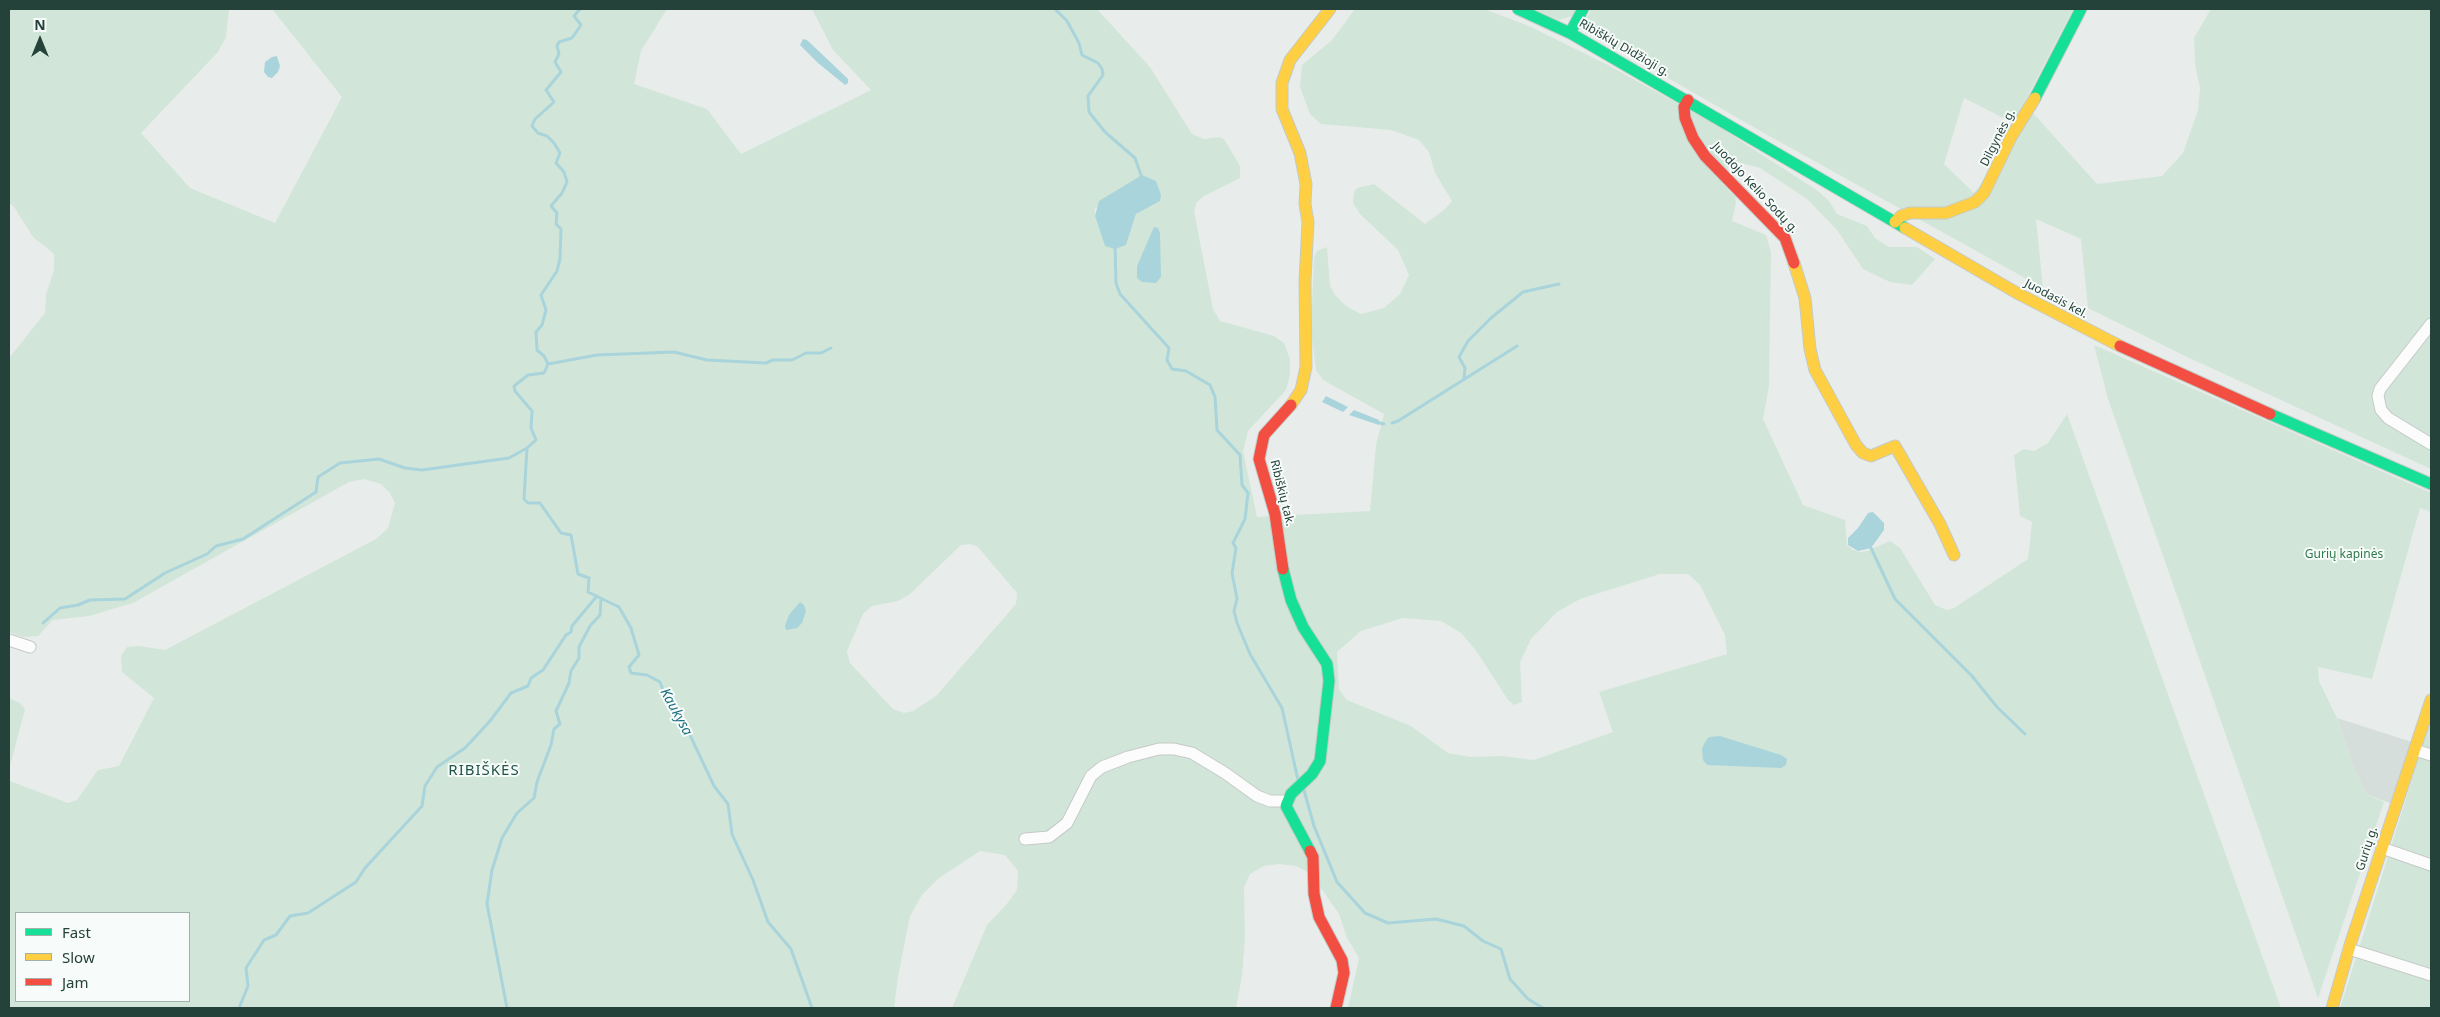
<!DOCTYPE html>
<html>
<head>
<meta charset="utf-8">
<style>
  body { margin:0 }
  #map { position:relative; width:2440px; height:1017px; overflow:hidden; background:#e8edeb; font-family:"Noto Sans",sans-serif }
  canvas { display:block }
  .frame { position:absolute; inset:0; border:10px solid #24423a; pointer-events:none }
  .legend { position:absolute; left:15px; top:912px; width:175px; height:90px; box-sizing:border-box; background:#f7fbf9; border:1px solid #a3b1ad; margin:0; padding:6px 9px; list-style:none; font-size:15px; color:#24423a }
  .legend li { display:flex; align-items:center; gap:10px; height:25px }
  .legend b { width:25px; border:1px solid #a3b1ad }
  .north { position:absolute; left:15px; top:15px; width:50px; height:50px; -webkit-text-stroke:4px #f7fbf9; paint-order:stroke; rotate:0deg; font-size:14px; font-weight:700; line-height:20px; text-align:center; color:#24423a }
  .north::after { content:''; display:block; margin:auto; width:18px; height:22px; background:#24423a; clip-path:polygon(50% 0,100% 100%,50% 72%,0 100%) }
</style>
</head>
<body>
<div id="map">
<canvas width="2440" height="1017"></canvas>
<div class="frame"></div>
<ul class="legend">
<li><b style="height:6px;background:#16e098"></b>Fast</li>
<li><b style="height:6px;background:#ffcf43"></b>Slow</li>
<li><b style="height:6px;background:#f24e42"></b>Jam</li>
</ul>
<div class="north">N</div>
</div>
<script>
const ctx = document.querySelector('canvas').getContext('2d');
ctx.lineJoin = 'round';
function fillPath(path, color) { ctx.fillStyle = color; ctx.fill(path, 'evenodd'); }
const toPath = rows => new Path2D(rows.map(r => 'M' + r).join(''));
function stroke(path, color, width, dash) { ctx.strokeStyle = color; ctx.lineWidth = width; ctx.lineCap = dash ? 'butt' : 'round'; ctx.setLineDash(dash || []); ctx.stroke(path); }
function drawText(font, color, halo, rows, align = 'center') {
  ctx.font = font + ' "Noto Sans",sans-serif'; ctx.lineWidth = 4; ctx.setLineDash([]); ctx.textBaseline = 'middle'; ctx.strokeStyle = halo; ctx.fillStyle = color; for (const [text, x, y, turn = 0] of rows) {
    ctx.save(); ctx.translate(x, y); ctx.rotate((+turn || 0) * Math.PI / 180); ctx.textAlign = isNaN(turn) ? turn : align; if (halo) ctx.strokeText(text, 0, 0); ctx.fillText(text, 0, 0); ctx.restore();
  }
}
fillPath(toPath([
  [2337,718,2412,742,2392,804,2366,794,2353,767]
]), '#d6dedb');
fillPath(toPath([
  [9,9,229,9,226,37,218,52,141,133,190,188,275,223,342,97,272,9,667,9,641,51,634,84,707,109,741,154,871,90,833,50,812,9,1097,9,1150,67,1192,134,1204,139,1219,137,1224,139,1240,166,1240,178,1204,196,1197,202,1194,211,1213,309,1220,321,1274,336,1284,343,1290,359,1290,375,1286,390,1248,431,1243,451,1257,517,1370,511,1376,445,1384,414,1323,380,1316,370,1311,329,1314,257,1317,251,1327,247,1330,286,1335,295,1346,306,1361,314,1384,308,1400,294,1409,275,1398,250,1360,214,1353,203,1354,192,1357,188,1374,184,1425,224,1444,210,1452,201,1435,173,1429,152,1419,140,1391,130,1321,124,1310,114,1300,87,1302,65,1332,40,1355,9,1484,9,1529,26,1606,64,1713,123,1818,191,1829,201,1837,214,1867,226,1875,238,1889,247,1917,247,1935,259,1912,285,1890,282,1863,269,1837,230,1807,199,1760,168,1734,161,1728,167,1722,183,1735,197,1736,203,1732,221,1766,235,1771,252,1769,386,1763,419,1803,505,1845,520,1847,545,1853,550,1860,552,1867,551,1890,541,1900,548,1935,605,1947,610,1954,608,2028,559,2032,522,2020,516,2014,455,2024,449,2034,451,2048,443,2067,414,2281,1008,1348,1008,1359,958,1347,938,1339,914,1321,888,1306,871,1296,866,1279,864,1264,866,1250,874,1244,887,1245,937,1242,976,1236,1008,952,1008,987,925,1006,905,1017,890,1018,871,1005,855,980,851,939,878,922,895,910,916,898,977,894,1008,9,1008,9,777,10,781,68,803,77,800,98,770,119,766,154,698,122,672,121,656,127,647,139,646,165,650,376,539,388,528,395,503,390,493,381,484,364,479,349,482,133,603,89,616,53,620,38,636,23,637,9,632,9,358,45,313,46,295,54,270,54,254,33,237,14,207,9,203],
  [1157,205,1147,206,1136,214,1126,245,1105,246,1095,216,1095,208],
  [970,544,978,547,1017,593,1016,604,936,696,913,711,904,713,893,709,850,663,847,651,863,614,872,606,898,601,909,595,961,545],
  [1660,574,1688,574,1700,585,1725,635,1727,654,1599,692,1613,732,1534,760,1502,756,1471,757,1448,753,1411,726,1347,700,1339,690,1337,652,1361,631,1403,618,1441,621,1461,633,1477,652,1508,700,1514,705,1522,702,1520,662,1531,639,1557,612,1580,599],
  [16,913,189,913,189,1001,16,1001],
  [1534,9,1576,9,1572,16,1559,20],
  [1591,9,2073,9,2024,103,2097,184,2162,176,2183,153,2198,110,2200,88,2195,64,2194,38,2211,9,2431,9,2431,469,2185,356,2088,308,2081,239,2036,219,2043,288,1771,137,1591,34,1587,19],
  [1964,98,2023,128,1974,193,1944,164],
  [2094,345,2431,493,2431,512,2420,508,2372,679,2318,667,2319,681,2337,718,2353,767,2366,794,2384,802,2318,998,2108,399],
  [9,698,20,703,25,709,9,770],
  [2431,717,2431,1008,2340,1008,2391,847]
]), '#d1e6d8');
fillPath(toPath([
  [803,39,807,40,825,57,848,79,848,83,845,85,818,63,800,45],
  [277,56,280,66,278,72,272,78,268,77,264,72,265,62,272,57],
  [1142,175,1156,181,1161,195,1160,201,1136,214,1126,245,1115,249,1105,246,1095,216,1099,201],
  [1154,227,1158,228,1160,233,1161,277,1156,283,1142,282,1137,278,1137,266],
  [1326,396,1348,407,1343,412,1322,402],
  [1354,410,1379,420,1379,425,1349,415],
  [1873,512,1884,523,1884,530,1871,548,1858,551,1848,545,1848,538,1858,528,1868,513],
  [800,602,804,605,806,611,802,623,797,628,786,630,785,626,789,615],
  [1720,736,1781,755,1787,759,1786,765,1781,768,1707,765,1703,760,1702,749,1705,742,1709,737]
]), '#a9d4db');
stroke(toPath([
  [580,9,574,16,581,25,572,38,559,42,557,46,559,54,555,62,561,72,546,90,554,102,535,119,532,126,538,133,547,136,554,143,560,153,556,163,564,172,567,182,562,193,551,206,557,213,556,224,561,229,560,259,557,271,541,295,546,310,542,325,536,332,537,350,544,356,548,364,544,373,528,375,514,386,515,391,532,411,531,428,536,440,527,448,524,499,528,503,540,503,561,533,571,535,578,574,589,578,588,592,619,607,631,628,639,655,629,667,631,673,647,675,660,682,668,703,681,716,714,786,728,804,732,834,753,880,768,922,791,949,812,1008],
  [1055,9,1067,21,1079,43,1082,55,1098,63,1102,69,1103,75,1088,96,1089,112,1105,132,1135,158,1142,178],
  [1115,245,1116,283,1120,294,1169,348,1167,360,1172,369,1186,371,1210,385,1215,397,1217,430,1240,455,1242,485,1248,493,1245,519,1233,543,1236,548,1232,573,1237,599,1234,611,1237,623,1250,654,1282,708,1298,780],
  [548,364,597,355,674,352,707,360,766,363,773,360,792,360,806,353,821,353,831,348],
  [1464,378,1465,368,1459,357,1468,341,1491,318,1523,292,1559,284],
  [1380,423,1384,424],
  [1392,423,1398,421,1517,346],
  [1871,548,1895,599,1972,676,1997,707,2025,734],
  [43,623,60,608,78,605,90,600,125,599,165,573,207,554,216,546,243,539,316,492,318,477,340,463,379,459,405,468,422,470,509,458,527,448],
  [1304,790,1314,826,1337,882,1365,913,1388,923,1436,919,1464,926,1483,941,1501,949,1510,979,1528,999,1543,1008],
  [239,1008,248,986,246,968,264,940,276,935,290,916,308,913,356,882,365,868,422,806,425,786,437,767,465,748,490,721,511,693,528,686,531,678,543,670,566,635,571,632,572,626,597,596],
  [507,1008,487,904,492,870,502,838,517,813,534,798,537,782,551,745,554,729,560,724,556,711,569,683,571,671,579,658,579,647,590,626,600,615,601,599]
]), '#a9d4db', 3);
const street = toPath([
  [2431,324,2380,389,2378,396,2381,410,2388,418,2431,444],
  [9,640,30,647],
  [2415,750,2431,755],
  [1025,839,1049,837,1067,823,1091,776,1102,767,1128,757,1159,749,1174,749,1192,753,1225,773,1257,796,1270,801,1286,801],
  [2382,848,2431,865],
  [2349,949,2431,975]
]);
const fast = toPath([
  [1518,9,1570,33,1905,228],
  [1570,33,1583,9],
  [2035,98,2081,9],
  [2270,414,2431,484],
  [1283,569,1291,600,1303,627,1327,664,1329,681,1320,761,1312,774,1291,794,1286,806,1310,851]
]);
const slow = toPath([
  [1895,222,1901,216,1910,213,1946,213,1975,202,1984,193,2011,137,2035,98],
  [1905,228,2017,293,2120,346],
  [1794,263,1805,298,1810,349,1815,370,1856,445,1863,453,1871,456,1895,446,1940,524,1954,555],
  [1291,405,1301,390,1306,367,1305,281,1308,222,1305,204,1306,184,1300,153,1282,109,1282,83,1290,60,1330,9],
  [2332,1008,2351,942,2431,700]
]);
const jam = toPath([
  [1688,100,1684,107,1685,118,1693,138,1705,156,1785,238,1794,263],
  [2120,346,2270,414],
  [1283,569,1275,514,1259,459,1264,435,1291,405],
  [1310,851,1313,857,1314,894,1319,917,1342,960,1344,973,1336,1008]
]);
stroke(street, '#c5cac8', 13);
stroke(fast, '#c3cbc8', 13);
stroke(slow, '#c3cbc8', 13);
stroke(jam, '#c3cbc8', 13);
stroke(street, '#fcfcfc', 11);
stroke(fast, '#16e098', 11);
stroke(slow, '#ffcf43', 11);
stroke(jam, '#f24e42', 11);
drawText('12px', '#24423a', '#f7fbf9', [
  ["Ribiškių Didžioji g.",1624,48,30],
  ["Dilgynės g.",1998,138,-63],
  ["Juodojo Kelio Sodų g.",1755,188,47],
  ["Juodasis kel.",2056,299,28],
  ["Ribiškių tak.",1282,493,76],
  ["Gurių g.",2367,849,-72]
]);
drawText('12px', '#2d7a4b', '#f7fbf9', [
  ["Gurių kapinės",2344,555]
]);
drawText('italic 14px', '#1c6f80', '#f7fbf9', [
  ["Kaukysa",676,712,61]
]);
ctx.letterSpacing = '1px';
drawText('15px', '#1f5548', '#f7fbf9', [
  ["RIBIŠKĖS",484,771]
]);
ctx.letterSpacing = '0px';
</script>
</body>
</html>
